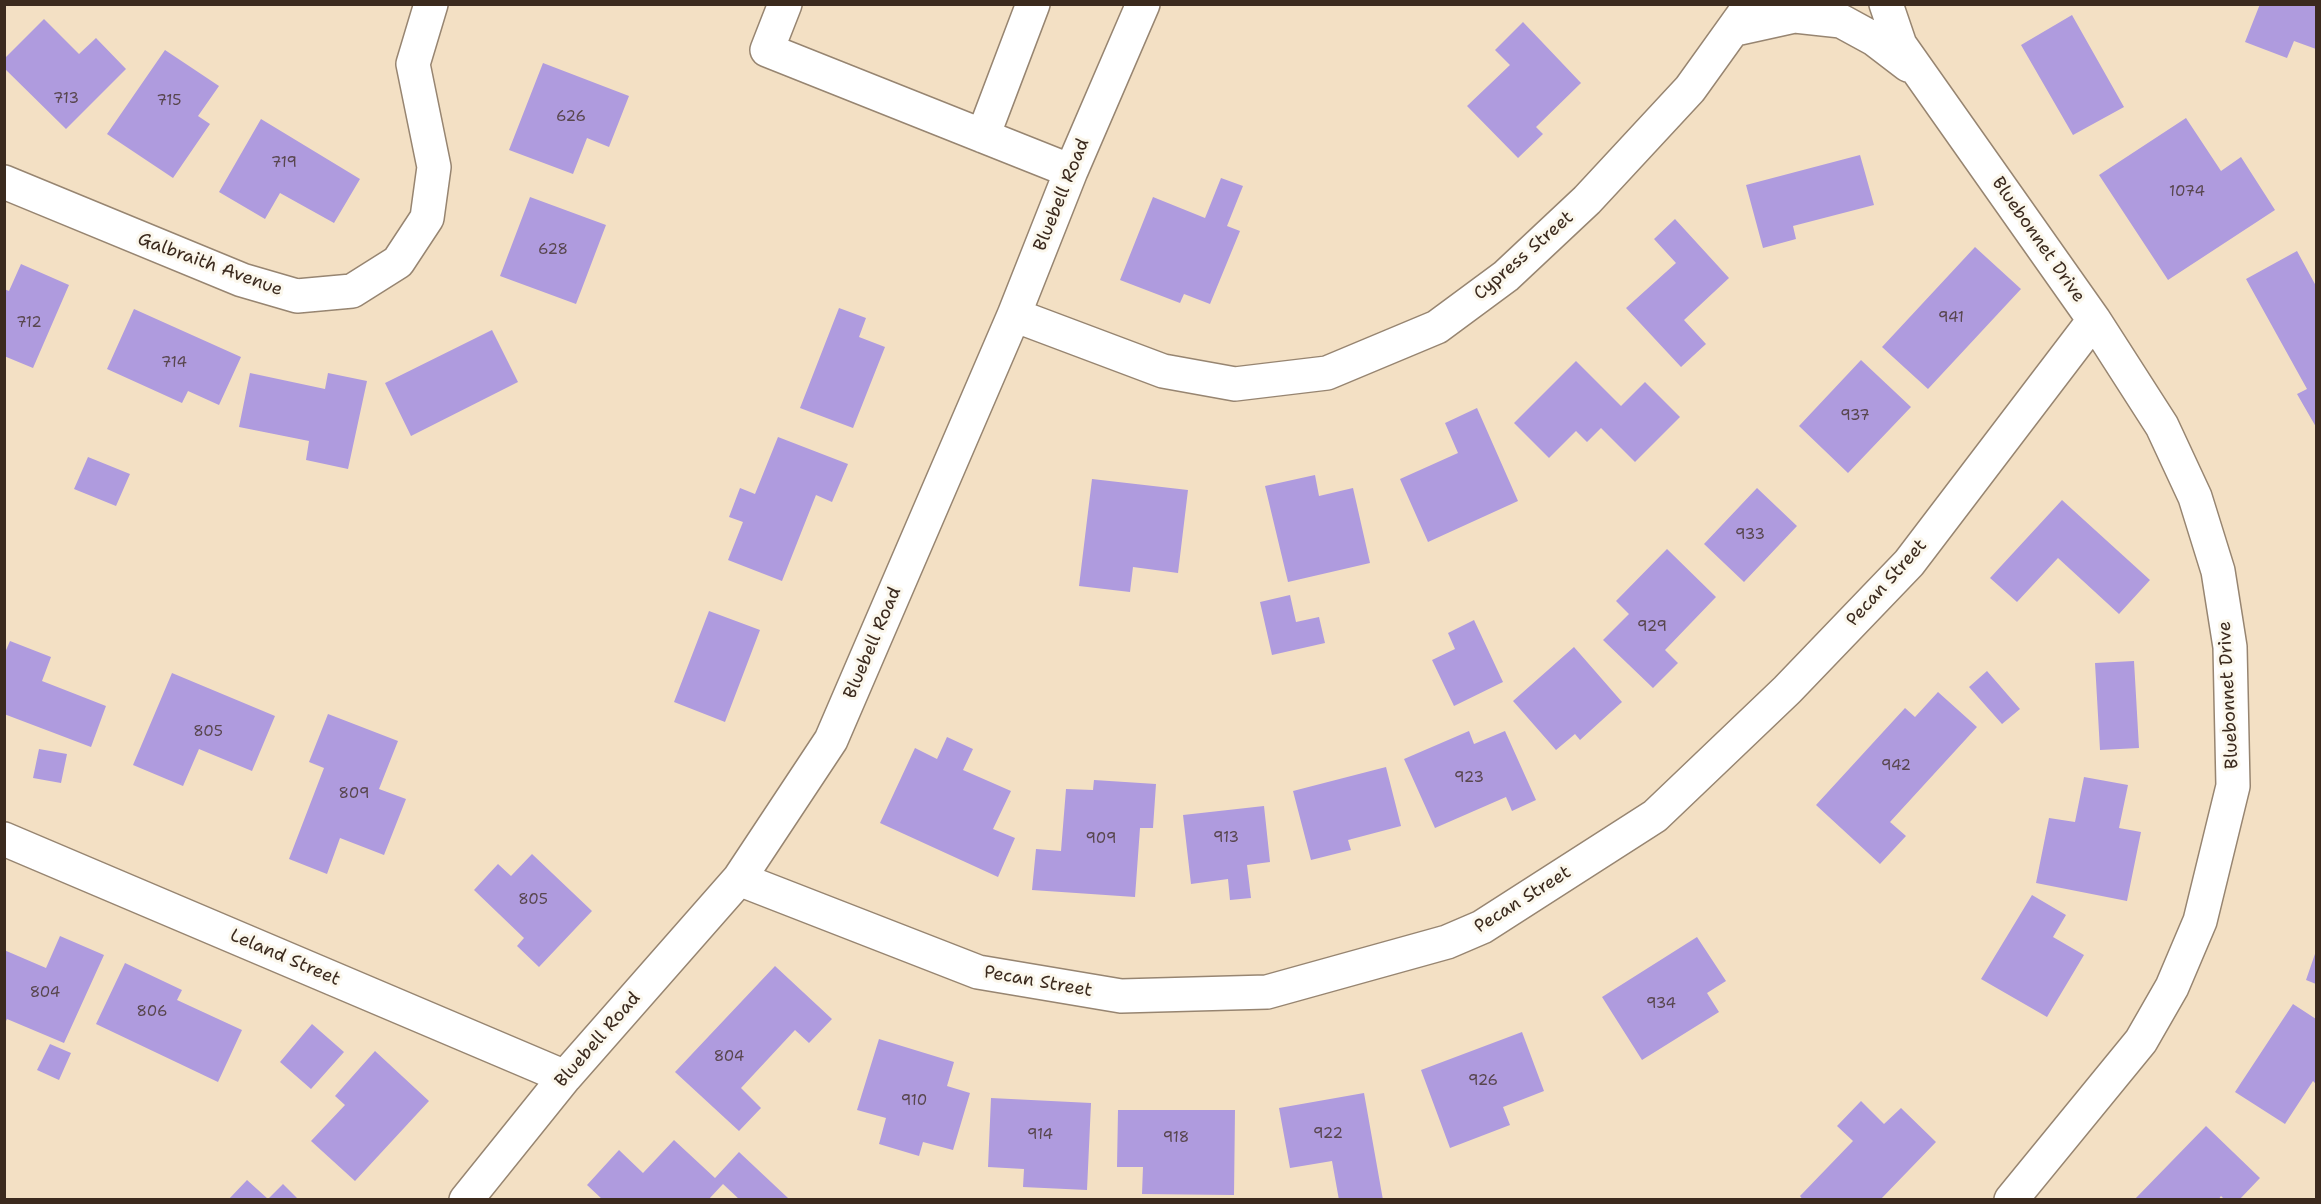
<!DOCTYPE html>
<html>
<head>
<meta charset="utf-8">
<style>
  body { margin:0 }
  #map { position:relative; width:2321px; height:1204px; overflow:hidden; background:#f3e0c4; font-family:"Shantell Sans",sans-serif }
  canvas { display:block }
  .frame { position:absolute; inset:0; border:6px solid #3b2a1e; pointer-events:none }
</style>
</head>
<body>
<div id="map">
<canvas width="2321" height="1204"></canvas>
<div class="frame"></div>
</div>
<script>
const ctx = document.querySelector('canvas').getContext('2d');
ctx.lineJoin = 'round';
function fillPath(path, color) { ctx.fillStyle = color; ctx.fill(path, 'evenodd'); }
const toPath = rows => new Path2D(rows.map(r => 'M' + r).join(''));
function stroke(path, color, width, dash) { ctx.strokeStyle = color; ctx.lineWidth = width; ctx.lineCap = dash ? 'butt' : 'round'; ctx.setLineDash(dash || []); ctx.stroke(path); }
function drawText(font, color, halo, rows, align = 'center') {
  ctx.font = font + ' "Shantell Sans",sans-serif'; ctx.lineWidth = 6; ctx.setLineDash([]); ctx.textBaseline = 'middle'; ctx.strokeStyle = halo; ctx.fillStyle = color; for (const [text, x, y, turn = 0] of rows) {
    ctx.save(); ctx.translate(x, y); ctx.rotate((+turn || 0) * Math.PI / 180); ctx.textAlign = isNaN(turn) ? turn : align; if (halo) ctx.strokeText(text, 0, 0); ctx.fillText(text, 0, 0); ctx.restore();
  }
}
fillPath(toPath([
  [2260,4,2316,4,2316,49,2294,41,2287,58,2245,42],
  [2072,15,2124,107,2073,135,2021,45],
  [44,19,79,54,96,38,126,69,66,129,4,68,4,59],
  [1523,22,1581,83,1536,127,1543,134,1518,158,1467,106,1510,65,1495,50],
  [165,50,219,86,198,116,210,124,173,178,107,134],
  [543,63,629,96,609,147,587,138,573,174,509,150],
  [2186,118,2221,171,2241,157,2275,210,2168,280,2099,175],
  [261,119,360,179,334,223,280,193,265,219,219,192],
  [1860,155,1874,205,1793,226,1796,239,1763,248,1746,185],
  [1221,178,1243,186,1227,226,1240,231,1210,304,1184,294,1180,303,1120,280,1153,197,1205,218],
  [530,197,606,225,576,304,500,276],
  [1675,219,1729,278,1684,320,1706,344,1681,367,1626,308,1676,263,1654,239],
  [1975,247,2021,289,1928,389,1882,347],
  [2297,251,2316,286,2316,427,2297,394,2307,389,2246,279],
  [21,264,69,285,33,368,4,356,4,289,9,291],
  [839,308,866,318,859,337,885,347,853,428,800,408],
  [134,309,241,357,219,405,188,391,182,403,107,369],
  [492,330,518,382,411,436,385,383],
  [1861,360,1911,407,1848,473,1799,426],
  [1576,361,1621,406,1645,382,1680,417,1635,462,1601,428,1587,442,1576,431,1549,458,1514,423],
  [250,373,325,389,328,373,367,381,348,469,306,460,309,441,239,427],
  [1477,408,1518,501,1428,542,1400,479,1458,453,1445,423],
  [778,437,848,464,832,502,816,495,782,581,728,560,743,522,729,517,740,488,755,494],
  [88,457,130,474,116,506,74,489],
  [1315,475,1319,496,1353,488,1370,563,1288,582,1265,486],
  [1092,479,1188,490,1178,573,1133,567,1130,592,1079,586],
  [1757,488,1797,526,1744,582,1704,544],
  [2062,500,2150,580,2119,614,2058,558,2017,602,1990,578],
  [1667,549,1716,597,1665,650,1678,663,1653,688,1603,640,1629,614,1616,601],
  [1290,595,1296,622,1319,617,1325,643,1272,655,1260,602],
  [709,611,760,630,725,722,674,702],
  [1474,620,1503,682,1454,706,1432,660,1455,649,1448,633],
  [10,641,51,657,42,681,106,706,91,747,4,714,4,655],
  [1574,647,1622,702,1580,740,1575,734,1556,750,1513,701],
  [2134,661,2139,748,2100,750,2095,663],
  [1987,671,2020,709,2002,724,1969,687],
  [172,673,275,716,252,771,199,749,183,786,133,765],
  [1938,692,1977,727,1890,822,1906,836,1880,864,1816,805,1905,708,1915,717],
  [328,714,398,741,379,789,406,799,384,855,340,838,327,874,289,859,324,768,309,762],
  [1469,731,1474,744,1505,731,1536,800,1512,811,1506,797,1435,828,1404,759],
  [947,737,973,749,963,770,1011,791,993,829,1015,838,998,877,880,823,915,748,937,759],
  [39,749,67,754,61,783,33,778],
  [1386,767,1401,826,1348,840,1351,850,1311,860,1293,791],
  [2084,777,2128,785,2119,828,2141,832,2127,901,2036,883,2049,818,2075,822],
  [1094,780,1156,784,1153,828,1140,828,1135,897,1032,890,1036,849,1061,851,1066,789,1093,790],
  [1264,806,1270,862,1247,865,1251,898,1230,900,1228,879,1191,884,1183,815],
  [532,854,592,911,539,967,517,946,524,938,474,890,498,864,511,876],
  [2032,895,2066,915,2053,937,2084,955,2047,1017,1981,979],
  [60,936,104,955,64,1043,7,1019,4,1025,4,950,46,968],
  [1697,937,1726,981,1707,993,1719,1012,1642,1060,1602,997],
  [2316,951,2316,984,2306,980],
  [125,963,182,990,177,1000,242,1030,218,1082,96,1024],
  [775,966,832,1019,809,1043,795,1030,741,1088,761,1108,739,1131,675,1072],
  [2293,1004,2316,1019,2316,1084,2313,1081,2285,1124,2235,1092],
  [312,1024,344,1052,311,1089,280,1062],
  [1522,1032,1544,1091,1503,1107,1510,1125,1450,1148,1421,1070],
  [879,1039,954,1062,947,1086,970,1093,953,1150,923,1142,919,1156,879,1144,886,1118,857,1110],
  [50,1044,71,1053,59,1080,37,1070],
  [375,1051,429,1101,355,1181,311,1141,345,1105,335,1096],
  [1364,1093,1383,1200,1339,1200,1332,1161,1290,1168,1279,1108],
  [991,1098,1091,1103,1087,1190,1023,1187,1024,1169,988,1167],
  [1861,1101,1884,1124,1901,1108,1936,1142,1880,1200,1803,1200,1800,1196,1853,1141,1837,1126],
  [1118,1110,1235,1110,1234,1195,1142,1194,1143,1167,1117,1167],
  [2206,1126,2260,1178,2239,1200,2225,1200,2221,1196,2218,1200,2134,1200],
  [674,1140,715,1178,739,1152,788,1198,740,1200,723,1184,708,1200,603,1200,587,1185,619,1150,643,1173],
  [247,1180,268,1199,283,1184,299,1200,228,1200]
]), '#af9bde');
const minor = toPath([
  [785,4,767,50,1071,171],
  [1886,4,1900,45,2094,320,2162,426,2195,497,2218,571,2230,647,2233,786,2200,921,2172,987,2141,1041,2011,1200],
  [1736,29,1795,16,1841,21,1874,39,1908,65],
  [983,136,1033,4],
  [4,182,242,280,297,296,352,291,398,262,427,218,434,167,413,64,431,4],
  [1014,315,1163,371,1235,384,1327,373,1437,327,1506,276,1587,200,1690,89,1751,4],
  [4,839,565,1077],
  [739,879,978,972,1121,996,1267,992,1447,942,1482,927,1655,816,1787,690,1909,563,2094,320],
  [466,1200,565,1077,739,879,831,740,1014,315,1071,171,1143,4]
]);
stroke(minor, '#978571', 36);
stroke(minor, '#fff', 33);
drawText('15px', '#58464e', null, [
  ["713",66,99],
  ["715",169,101],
  ["626",571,117],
  ["719",284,163],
  ["1074",2187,192],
  ["628",553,250],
  ["941",1951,318],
  ["712",29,323],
  ["714",174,363],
  ["937",1855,416],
  ["933",1750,535],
  ["929",1652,627],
  ["805",208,732],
  ["942",1896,766],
  ["923",1469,778],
  ["809",354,794],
  ["913",1226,838],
  ["909",1101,839],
  ["805",533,900],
  ["804",45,993],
  ["934",1661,1004],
  ["806",152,1012],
  ["804",729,1057],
  ["926",1483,1081],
  ["910",914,1101],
  ["922",1328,1134],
  ["914",1040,1135],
  ["918",1176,1138]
]);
drawText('18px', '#3b2a1e', '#fbf7ec', [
  ["Bluebell Road",1062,195,-68],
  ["Bluebonnet Drive",2038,240,55],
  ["Cypress Street",1524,256,-41],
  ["Galbraith Avenue",210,265,20],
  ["Pecan Street",1887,583,-48],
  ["Bluebell Road",873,643,-67],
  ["Bluebonnet Drive",2229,695,-93],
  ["Pecan Street",1523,900,-32],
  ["Leland Street",285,958,23],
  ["Pecan Street",1038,982,10],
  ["Bluebell Road",598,1040,-49]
]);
</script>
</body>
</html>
